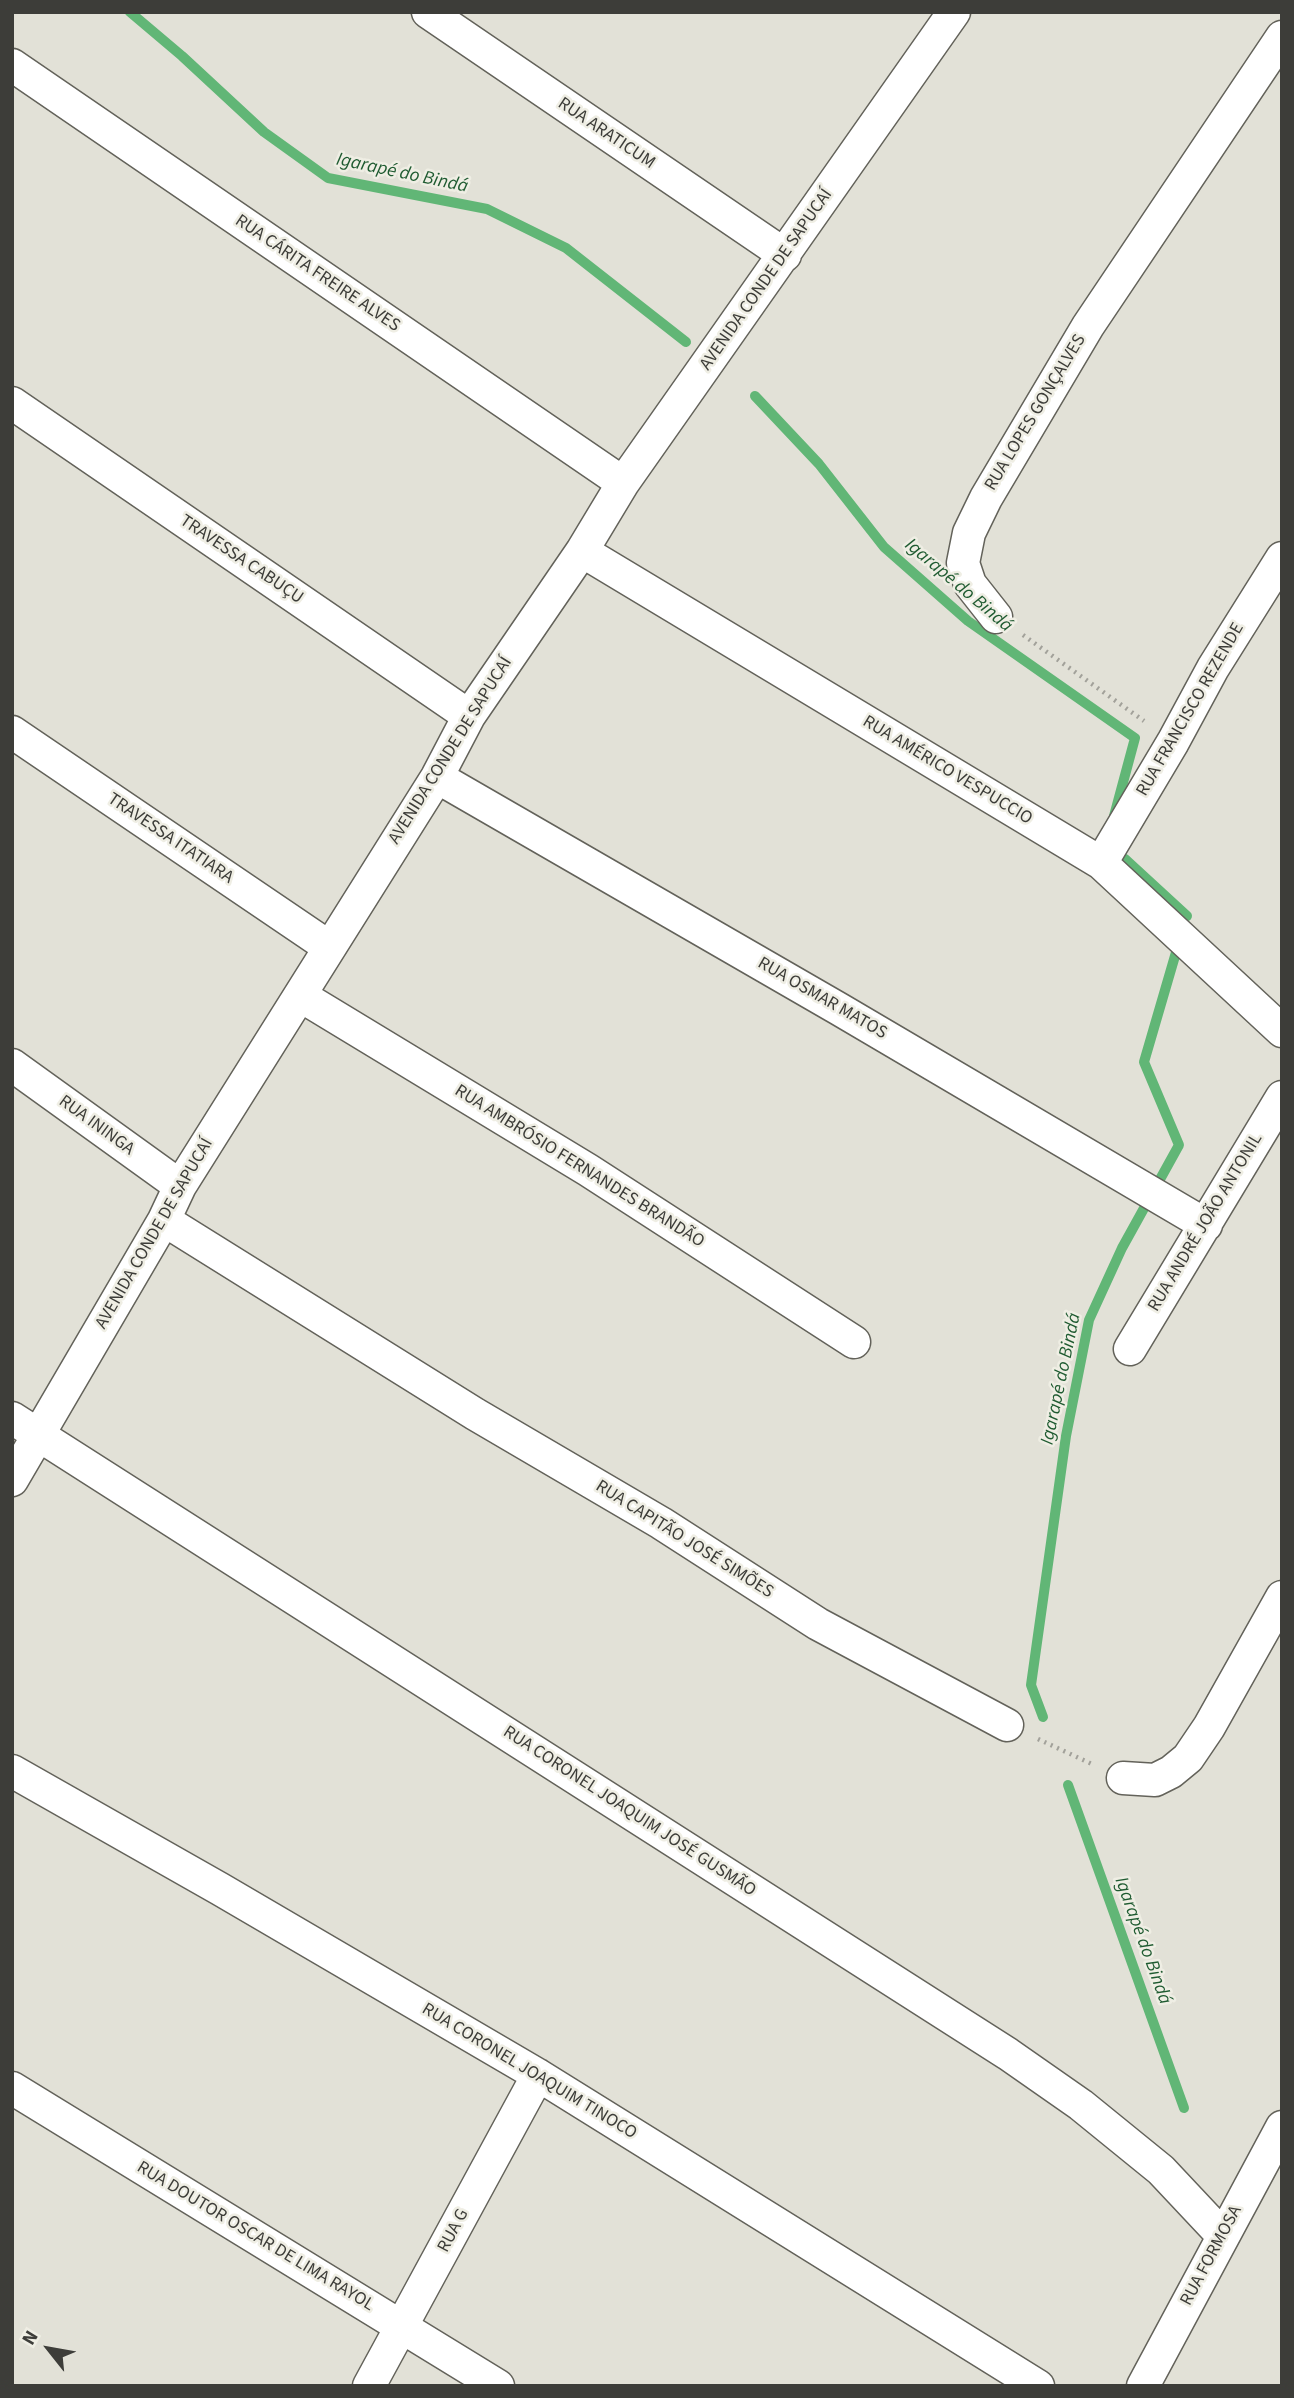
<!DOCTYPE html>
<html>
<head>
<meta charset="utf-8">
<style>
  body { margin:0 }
  #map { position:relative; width:1294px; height:2398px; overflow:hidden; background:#e2e1d7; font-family:"Source Sans 3",sans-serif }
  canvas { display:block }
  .frame { position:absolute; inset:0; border:14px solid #3d3d39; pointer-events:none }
  .north { position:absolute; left:14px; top:2314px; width:70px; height:70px; -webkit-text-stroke:5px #efeee4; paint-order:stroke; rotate:301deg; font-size:19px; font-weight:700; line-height:28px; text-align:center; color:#3d3d39 }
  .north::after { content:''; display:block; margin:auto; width:24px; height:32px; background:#3d3d39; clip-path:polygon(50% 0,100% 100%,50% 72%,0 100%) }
</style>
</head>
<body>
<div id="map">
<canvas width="1294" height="2398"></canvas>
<div class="frame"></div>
<div class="north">N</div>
</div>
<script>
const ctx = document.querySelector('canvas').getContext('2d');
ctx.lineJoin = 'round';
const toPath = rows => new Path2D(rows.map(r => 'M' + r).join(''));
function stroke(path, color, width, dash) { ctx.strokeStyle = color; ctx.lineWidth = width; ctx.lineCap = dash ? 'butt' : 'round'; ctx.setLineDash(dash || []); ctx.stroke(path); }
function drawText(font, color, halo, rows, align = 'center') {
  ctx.font = font + ' "Source Sans 3",sans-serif'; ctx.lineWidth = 5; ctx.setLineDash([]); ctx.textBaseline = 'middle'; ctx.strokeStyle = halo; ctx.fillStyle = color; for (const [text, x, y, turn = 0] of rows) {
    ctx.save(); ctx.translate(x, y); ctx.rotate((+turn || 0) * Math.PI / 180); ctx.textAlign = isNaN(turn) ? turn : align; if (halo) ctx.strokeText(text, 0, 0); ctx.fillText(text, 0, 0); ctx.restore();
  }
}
stroke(toPath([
  [130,12,182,56,264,132,328,178,487,209,566,248,686,342],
  [755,396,819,464,884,547,968,621,1135,738,1114,816],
  [1125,859,1187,916],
  [1043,1717,1031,1685,1066,1436,1089,1320,1122,1248,1179,1145,1144,1062,1177,949],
  [1068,1785,1184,2108]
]), '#61b676', 10);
const minor = toPath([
  [428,12,785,255],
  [12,65,623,483],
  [12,403,469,716],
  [582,551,1101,863,1282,1031],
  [996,617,970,584,963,563,969,533,986,498,1088,326,1282,37],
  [12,732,329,947],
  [437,777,839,1009,1206,1225],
  [1101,863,1173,742,1213,668,1282,558],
  [301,996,588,1170,854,1342],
  [12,1065,180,1186],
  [164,1220,475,1414,661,1523,818,1624,1007,1725],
  [1130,1349,1282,1097],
  [12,1418,1008,2054,1081,2105,1161,2170,1223,2236],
  [12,1480,164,1220,180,1186,437,777,469,716,582,551,623,483,954,12],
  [12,1771,220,1889,538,2075,1038,2386],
  [1123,1778,1155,1780,1171,1772,1188,1758,1209,1727,1282,1597],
  [12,2088,498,2386],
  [369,2386,538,2075],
  [1143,2386,1282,2127]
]);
stroke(minor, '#63625a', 35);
stroke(toPath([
  [1023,635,1144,721],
  [1038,1739,1094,1765]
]), '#a2a19a', 4.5, [2, 5]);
stroke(minor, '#fff', 32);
drawText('18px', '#3d3d39', '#efeee4', [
  ["RUA ARATICUM",606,134,34],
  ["RUA CÁRITA FREIRE ALVES",317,274,34],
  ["AVENIDA CONDE DE SAPUCAÍ",767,280,-55],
  ["RUA LOPES GONÇALVES",1036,413,-59],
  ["TRAVESSA CABUÇU",241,560,34],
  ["RUA FRANCISCO REZENDE",1191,710,-60],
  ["AVENIDA CONDE DE SAPUCAÍ",451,751,-58],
  ["RUA AMÉRICO VESPUCCIO",947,771,31],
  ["TRAVESSA ITATIARA",170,839,34],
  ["RUA OSMAR MATOS",822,999,30],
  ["RUA ININGA",96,1126,36],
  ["RUA AMBRÓSIO FERNANDES BRANDÃO",579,1167,32],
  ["RUA ANDRÉ JOÃO ANTONIL",1206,1223,-59],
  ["AVENIDA CONDE DE SAPUCAÍ",155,1234,-60],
  ["RUA CAPITÃO JOSÉ SIMÕES",684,1540,32],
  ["RUA CORONEL JOAQUIM JOSÉ GUSMÃO",629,1812,33],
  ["RUA CORONEL JOAQUIM TINOCO",529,2072,31],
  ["RUA G",454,2231,-62],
  ["RUA DOUTOR OSCAR DE LIMA RAYOL",255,2237,31],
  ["RUA FORMOSA",1212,2256,-62]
]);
drawText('italic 19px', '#1f5b31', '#efeee4', [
  ["Igarapé do Bindá",402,174,12],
  ["Igarapé do Bindá",958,586,40],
  ["Igarapé do Bindá",1062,1379,-78],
  ["Igarapé do Bindá",1142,1941,70]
]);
</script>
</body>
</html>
